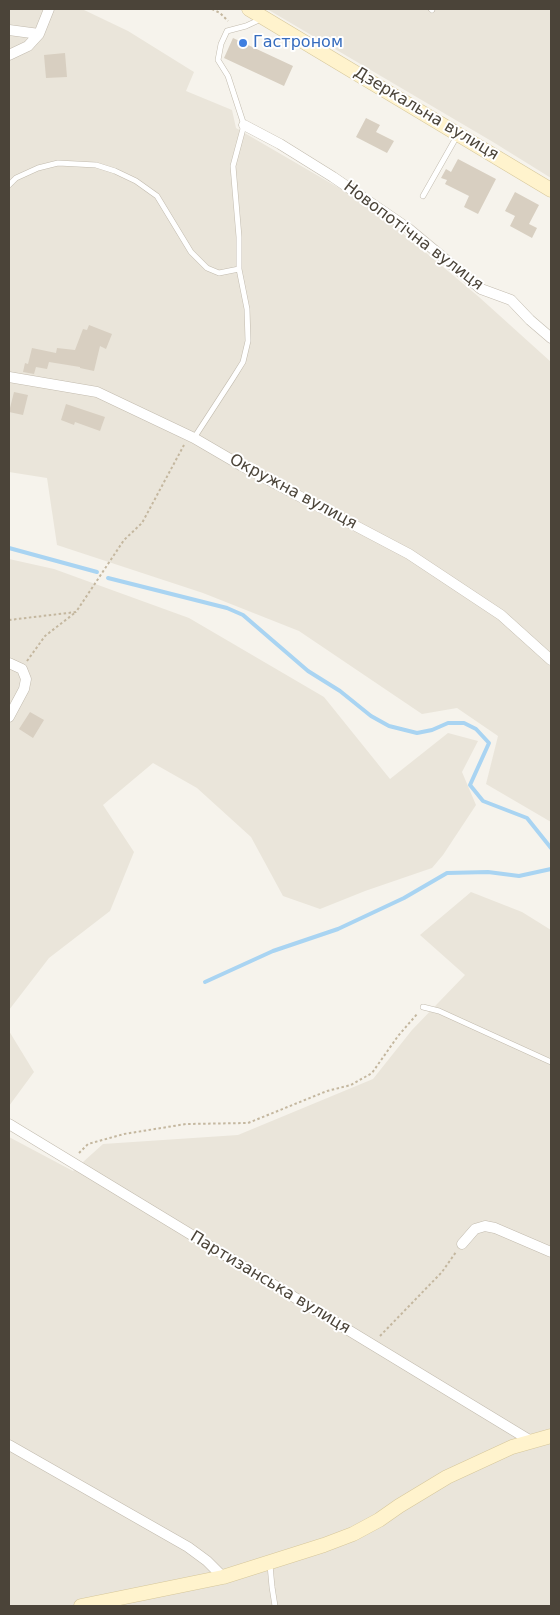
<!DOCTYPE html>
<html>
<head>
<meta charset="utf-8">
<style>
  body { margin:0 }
  #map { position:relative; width:560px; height:1615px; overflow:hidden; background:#f6f3ec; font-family:"DejaVu Sans",sans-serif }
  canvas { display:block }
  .frame { position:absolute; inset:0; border:10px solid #4b4439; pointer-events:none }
</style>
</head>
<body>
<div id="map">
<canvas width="560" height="1615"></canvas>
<div class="frame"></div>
</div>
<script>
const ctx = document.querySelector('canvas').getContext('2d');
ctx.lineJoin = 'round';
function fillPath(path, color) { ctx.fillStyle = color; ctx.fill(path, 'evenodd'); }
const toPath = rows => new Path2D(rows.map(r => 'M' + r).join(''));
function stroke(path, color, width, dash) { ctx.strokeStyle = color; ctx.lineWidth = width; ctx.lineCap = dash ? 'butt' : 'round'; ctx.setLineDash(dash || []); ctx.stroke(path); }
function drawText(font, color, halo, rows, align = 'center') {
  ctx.font = font + ' "DejaVu Sans",sans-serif'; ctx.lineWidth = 4; ctx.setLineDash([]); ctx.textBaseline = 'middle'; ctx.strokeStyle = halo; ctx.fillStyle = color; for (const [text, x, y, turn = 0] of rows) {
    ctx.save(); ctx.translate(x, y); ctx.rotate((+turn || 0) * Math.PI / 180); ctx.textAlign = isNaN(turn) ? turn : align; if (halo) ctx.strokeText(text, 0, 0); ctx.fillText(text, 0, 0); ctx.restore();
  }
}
fillPath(toPath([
  [9,9,82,9,128,31,194,72,186,91,232,110,236,128,370,206,479,297,551,362,551,822,486,784,498,736,457,708,422,714,299,631,203,593,57,545,47,478,9,472],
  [267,9,551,9,551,178,493,142],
  [9,559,54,569,189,618,324,697,390,779,448,733,478,741,462,772,476,805,443,855,432,868,365,891,320,909,283,896,251,837,197,788,153,763,103,805,134,852,110,911,49,958,9,1010],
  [471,892,522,912,551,930,551,1606,9,1606,9,1137,73,1171,103,1144,238,1135,373,1079,412,1030,465,975,420,935],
  [9,1031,34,1072,9,1106]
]), '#eae5da');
stroke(toPath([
  [9,548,97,572],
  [108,578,227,608,243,615,308,671,340,691,371,716,389,726,417,733,432,730,448,723,464,723,476,729,489,743,470,785,483,801,527,818,551,848],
  [205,982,273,951,338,929,404,898,447,873,488,872,519,876,551,869]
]), '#a9d4f2', 4);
fillPath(toPath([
  [233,38,293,66,284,86,224,58],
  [65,53,67,77,46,78,44,55],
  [366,118,380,125,376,132,394,141,387,153,356,137],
  [458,159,496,179,478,214,464,207,469,196,445,184,447,180,441,178,446,169,451,172],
  [515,192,539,205,529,224,537,228,532,238,510,226,515,216,505,211],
  [89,325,112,334,106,349,100,346,94,371,80,368,80,367,49,362,47,369,36,367,34,374,23,372,25,363,28,364,32,348,56,353,57,348,75,350,83,329,87,330],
  [14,392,28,395,23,415,9,412],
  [66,404,105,417,100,431,75,422,74,425,61,420],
  [30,712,44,720,33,738,19,729]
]), '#d8cfc1');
const lane = toPath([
  [431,9,432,10],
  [9,185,16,178,38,168,58,163,96,165,115,171,136,181,157,196,191,252,207,268,219,273,239,269],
  [423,196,457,136],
  [194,438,233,378,243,362,248,341,247,309,239,269,239,237,233,166,244,125,228,76,218,60,221,44,227,31,246,26,261,19],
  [423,1007,439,1011,551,1062],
  [270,1565,272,1587,275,1606]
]);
const street = toPath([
  [9,30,39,34],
  [9,55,28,46,39,34,49,9],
  [244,125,280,144,333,177,409,229,481,289,511,300,530,320,551,338],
  [9,377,97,392,194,438,242,466,409,554,501,615,551,660],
  [9,663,22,669,26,679,24,689,9,717],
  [9,1124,531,1441],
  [462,1244,475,1229,485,1226,495,1228,551,1252],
  [9,1445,188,1547,207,1561,223,1577]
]);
const secondary = toPath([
  [249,9,551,190],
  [81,1606,223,1577,324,1545,353,1534,379,1520,399,1506,447,1477,512,1447,551,1436]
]);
stroke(lane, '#c2bbae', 6);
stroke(street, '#c2bbae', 11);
stroke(secondary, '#d6c79b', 15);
stroke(toPath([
  [212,9,220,13,228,21],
  [9,620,76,612,124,540,142,523,184,445],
  [27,661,45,636,76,612],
  [79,1153,88,1144,124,1134,186,1124,248,1123,327,1091,351,1085,372,1073,398,1036,418,1013],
  [380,1336,442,1272,456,1252]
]), '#c4b79f', 2, [2.5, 2.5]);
stroke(lane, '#fff', 5);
stroke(street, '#fff', 10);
stroke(secondary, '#fff3cd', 14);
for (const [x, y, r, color] of [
  [243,43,5,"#3f7fe0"]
]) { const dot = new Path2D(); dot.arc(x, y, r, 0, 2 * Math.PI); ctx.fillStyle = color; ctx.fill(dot); stroke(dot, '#fff', 2); }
drawText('16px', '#366cbe', '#fff', [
  ["Гастроном",253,43]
], 'left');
drawText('16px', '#4b4439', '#fff', [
  ["Дзеркальна вулиця",426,114,31],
  ["Новопотічна вулиця",413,236,37],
  ["Окружна вулиця",293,492,28],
  ["Партизанська вулиця",270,1283,31]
]);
</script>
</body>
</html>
